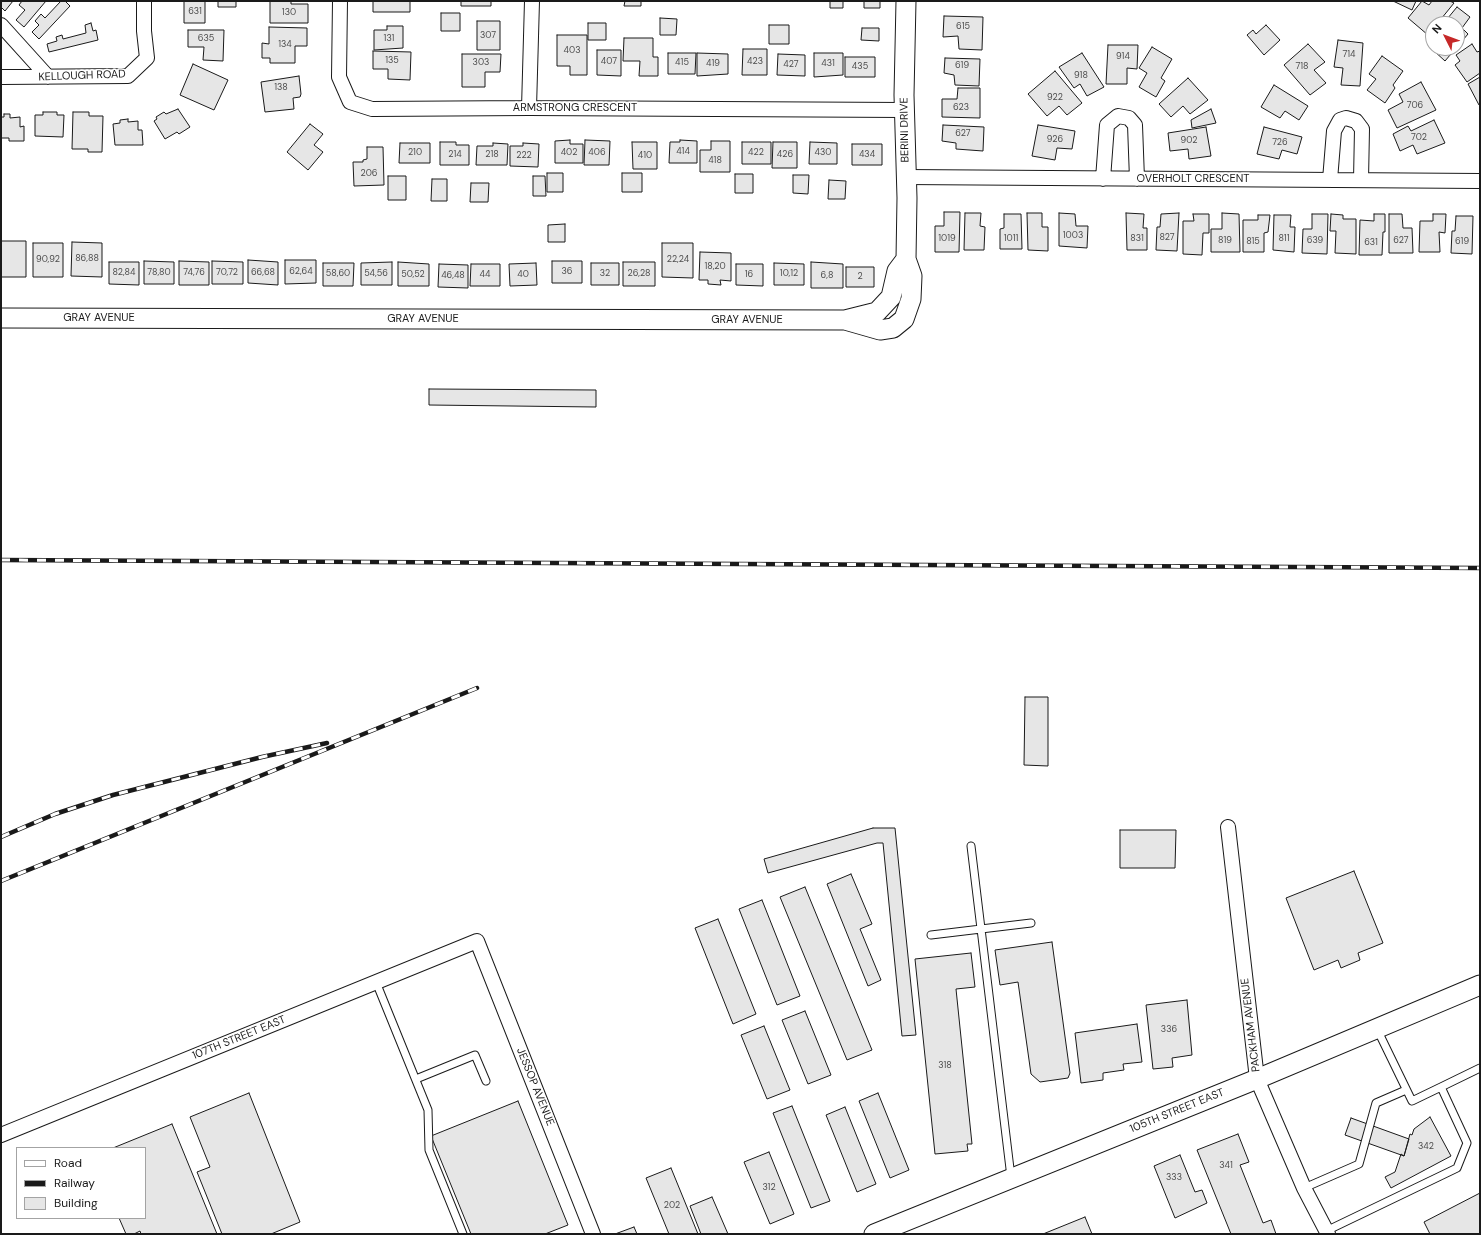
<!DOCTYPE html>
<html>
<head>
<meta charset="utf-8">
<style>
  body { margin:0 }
  #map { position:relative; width:1481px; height:1235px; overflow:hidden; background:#fff; font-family:"DM Sans",sans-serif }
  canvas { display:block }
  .frame { position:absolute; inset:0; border:2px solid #1a1a1a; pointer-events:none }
  .legend { position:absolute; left:16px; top:1147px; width:130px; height:72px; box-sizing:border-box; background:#fff; border:1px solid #a3a3a3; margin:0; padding:5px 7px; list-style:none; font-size:12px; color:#1a1a1a }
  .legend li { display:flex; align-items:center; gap:8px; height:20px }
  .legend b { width:20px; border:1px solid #a3a3a3 }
  .north { position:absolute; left:1425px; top:16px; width:40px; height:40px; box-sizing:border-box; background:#fff; border:1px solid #a3a3a3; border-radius:50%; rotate:312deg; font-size:11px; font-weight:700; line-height:16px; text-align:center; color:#1a1a1a }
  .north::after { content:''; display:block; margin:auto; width:14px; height:18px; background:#c62828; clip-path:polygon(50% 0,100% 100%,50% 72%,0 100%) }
</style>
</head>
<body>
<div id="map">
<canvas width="1481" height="1235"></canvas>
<div class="frame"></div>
<ul class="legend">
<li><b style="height:5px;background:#fff"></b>Road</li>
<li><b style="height:5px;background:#1a1a1a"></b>Railway</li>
<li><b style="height:11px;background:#e6e6e6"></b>Building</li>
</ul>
<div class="north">N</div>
</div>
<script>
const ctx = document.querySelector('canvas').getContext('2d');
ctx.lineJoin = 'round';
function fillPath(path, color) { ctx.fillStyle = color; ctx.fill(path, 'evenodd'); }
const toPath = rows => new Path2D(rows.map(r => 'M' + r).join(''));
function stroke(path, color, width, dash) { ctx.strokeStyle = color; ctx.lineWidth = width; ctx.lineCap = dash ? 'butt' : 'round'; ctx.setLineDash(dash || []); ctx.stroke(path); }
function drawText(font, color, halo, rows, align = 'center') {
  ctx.font = font + ' "DM Sans",sans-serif'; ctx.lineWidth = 3; ctx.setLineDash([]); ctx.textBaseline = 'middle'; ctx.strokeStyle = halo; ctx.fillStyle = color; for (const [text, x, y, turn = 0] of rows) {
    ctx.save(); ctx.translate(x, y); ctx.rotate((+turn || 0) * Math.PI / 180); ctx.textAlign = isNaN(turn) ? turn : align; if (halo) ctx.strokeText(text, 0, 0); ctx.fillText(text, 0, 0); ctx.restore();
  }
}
const building = toPath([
  [1,1,13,1,5,11,1,7,1,1],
  [22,1,46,1,24,27,16,20,25,10,19,5,22,1],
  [61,1,65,1,70,6,39,39,32,32,39,25,35,21,41,14,45,18,61,1],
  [184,1,205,1,205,23,184,23,184,1],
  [218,1,236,1,236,7,218,7,218,1],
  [270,1,291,1,291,4,308,4,308,23,270,23,270,1],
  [373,1,410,1,410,12,373,12,373,1],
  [461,1,491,1,491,6,461,6,461,1],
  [625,1,641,1,641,6,624,6,625,1],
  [830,1,843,1,843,8,830,8,830,1],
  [864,1,880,1,880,8,864,8,864,1],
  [1393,1,1416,1,1412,10,1393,1],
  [1422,1,1429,5,1432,1,1450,1,1454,3,1437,24,1433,24,1433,29,1428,35,1408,18,1422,1],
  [1457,7,1470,17,1462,28,1468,34,1457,47,1457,24,1443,24,1457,7],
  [441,13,460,13,460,31,441,31,441,13],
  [944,16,983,17,982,50,959,49,958,36,943,37,944,16],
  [660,18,677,19,676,35,660,35,660,18],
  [477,21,500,21,500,50,477,50,477,21],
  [91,23,93,31,96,30,98,40,49,52,47,44,57,41,56,37,62,35,63,39,86,33,85,25,91,23],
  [588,23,606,23,606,40,588,40,588,23],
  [769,25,789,25,789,44,769,44,769,25],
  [1266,25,1280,40,1264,55,1247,35,1253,30,1256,34,1266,25],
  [387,26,403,26,403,48,374,50,374,30,387,30,387,26],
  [269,27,307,28,307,46,295,46,295,63,270,63,270,58,262,58,262,43,269,44,269,27],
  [862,28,879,28,879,41,861,40,862,28],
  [188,30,224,30,223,61,203,60,204,47,188,47,188,30],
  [557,35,587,35,587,75,570,75,570,66,557,66,557,35],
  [624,38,653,38,653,57,658,57,658,76,639,76,640,61,623,61,624,38],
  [1338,40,1363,43,1360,86,1341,85,1343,68,1334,67,1338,40],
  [1308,44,1325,62,1314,70,1326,83,1310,95,1284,65,1308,44],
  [1472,44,1477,52,1480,51,1480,73,1467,82,1455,65,1460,61,1456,55,1472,44],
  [1108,45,1138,45,1137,69,1127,68,1127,84,1106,84,1108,45],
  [1152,47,1172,59,1161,78,1165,81,1156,97,1139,87,1147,73,1139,68,1152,47],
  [1435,48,1456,48,1445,61,1433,50,1435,48],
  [743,49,767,49,767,75,742,75,743,49],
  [597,50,621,50,621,76,597,75,597,50],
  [373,51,411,52,410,80,388,79,388,69,373,69,373,51],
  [668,53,696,53,695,74,668,74,668,53],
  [697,53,728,54,728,74,697,76,697,53],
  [814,53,843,53,843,75,814,77,814,53],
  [1082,53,1104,87,1087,96,1080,84,1074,88,1059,67,1082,53],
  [462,54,501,54,500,72,485,72,485,87,462,87,462,54],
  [778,54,805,55,805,76,777,75,778,54],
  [1382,56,1403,71,1393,85,1395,88,1385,103,1367,90,1376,79,1369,74,1382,56],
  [845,57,875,57,875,77,845,77,845,57],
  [945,58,980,59,979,86,955,85,954,75,944,73,945,58],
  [193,64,228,80,214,110,180,95,193,64],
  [1055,71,1082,103,1067,115,1059,106,1047,116,1028,94,1055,71],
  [299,76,301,94,300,97,293,98,294,109,265,112,261,82,299,76],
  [1480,77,1480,105,1479,105,1468,84,1480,77],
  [1188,78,1208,100,1190,114,1183,106,1171,117,1159,104,1188,78],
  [1421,82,1436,110,1397,128,1388,110,1403,102,1399,94,1421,82],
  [1274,85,1308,106,1299,120,1285,111,1280,118,1261,107,1274,85],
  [958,88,980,88,980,118,942,117,942,99,957,99,958,88],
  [178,109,190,127,179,134,177,132,165,139,154,121,157,119,156,117,164,112,166,114,178,109],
  [1211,109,1216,123,1192,128,1191,120,1211,109],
  [43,112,57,112,57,115,64,115,63,137,35,136,35,115,43,115,43,112],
  [73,112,89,112,89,116,103,116,102,152,88,152,88,149,72,149,73,112],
  [4,114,10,114,10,118,20,117,20,127,24,126,24,141,9,141,9,138,1,138,1,117,4,117,4,114],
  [128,119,128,122,138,121,138,130,142,130,143,145,115,145,113,124,120,123,120,120,128,119],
  [1434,120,1445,143,1417,154,1413,145,1400,151,1393,134,1408,126,1411,131,1434,120],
  [310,124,323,134,314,145,323,152,308,170,287,152,310,124],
  [943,125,984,127,983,151,956,149,956,143,942,141,943,125],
  [1038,125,1075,131,1072,149,1057,148,1055,160,1032,156,1038,125],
  [1206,127,1211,156,1189,159,1188,149,1170,151,1168,133,1206,127],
  [1264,127,1302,137,1297,154,1282,150,1279,159,1257,154,1264,127],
  [570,140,570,144,583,144,583,163,555,163,555,141,570,140],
  [585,140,610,141,609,165,584,165,585,140],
  [680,140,697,141,697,163,669,163,670,142,680,142,680,140],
  [711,141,730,141,730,172,700,172,700,150,711,150,711,141],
  [440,142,456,142,456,145,469,145,469,165,440,165,440,142],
  [632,142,657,142,657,169,633,169,632,142],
  [742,142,771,142,771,164,742,164,742,142],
  [773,142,797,142,797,168,772,168,773,142],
  [810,142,837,143,837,164,809,164,810,142],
  [400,143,430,143,430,163,399,163,400,143],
  [493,143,508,144,507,165,476,165,477,146,493,146,493,143],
  [523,143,539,144,538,167,510,166,510,146,523,146,523,143],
  [852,144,882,144,882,165,852,165,852,144],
  [367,147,383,147,384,185,354,186,353,162,363,162,363,160,367,159,367,147],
  [547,173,563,173,563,192,547,192,547,173],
  [622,173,642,173,642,192,622,192,622,173],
  [735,174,753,174,753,193,735,193,735,174],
  [793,175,809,175,808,194,793,193,793,175],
  [388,176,406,176,406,200,388,200,388,176],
  [533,176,545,176,546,196,533,196,533,176],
  [432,179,447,179,447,201,431,201,432,179],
  [829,180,846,181,845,199,828,199,829,180],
  [471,183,489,183,488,202,470,202,471,183],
  [944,212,960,212,959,252,935,252,935,226,944,226,944,212],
  [965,213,981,213,980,226,985,227,984,250,964,250,965,213],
  [1027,213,1042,213,1042,227,1048,227,1048,251,1028,250,1027,213],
  [1059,213,1075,214,1076,226,1088,226,1087,248,1059,246,1059,213],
  [1126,213,1144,214,1143,228,1147,228,1147,250,1127,250,1126,213],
  [1179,213,1177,251,1156,250,1157,227,1160,227,1161,214,1179,213],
  [1222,213,1239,214,1240,252,1211,252,1211,229,1222,229,1222,213],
  [1004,214,1021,214,1022,249,1000,249,1000,229,1004,228,1004,214],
  [1193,214,1209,214,1209,233,1203,233,1202,255,1183,254,1183,221,1194,221,1193,214],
  [1312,214,1328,214,1327,254,1302,253,1303,229,1312,229,1312,214],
  [1331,214,1343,215,1343,219,1356,219,1356,254,1335,253,1336,231,1330,231,1331,214],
  [1374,214,1385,214,1385,232,1383,232,1382,255,1359,255,1360,220,1374,221,1374,214],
  [1389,214,1402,214,1403,228,1412,228,1413,253,1389,253,1389,214],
  [1433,214,1446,214,1445,233,1439,232,1440,252,1419,252,1420,221,1433,221,1433,214],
  [1258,215,1270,215,1268,232,1264,233,1264,252,1243,252,1243,220,1258,220,1258,215],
  [1274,215,1291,215,1290,227,1295,227,1294,252,1273,250,1274,215],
  [1456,216,1473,216,1472,254,1451,253,1452,231,1455,231,1456,216],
  [565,224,565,242,548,242,548,225,565,224],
  [1,241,26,241,26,277,1,277,1,241],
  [72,242,102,243,102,277,71,276,72,242],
  [33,243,63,243,63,277,33,277,33,243],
  [662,243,693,243,693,278,662,277,662,243],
  [700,252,731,253,731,281,720,280,721,285,708,284,708,280,699,280,700,252],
  [248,260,278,262,278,285,248,283,248,260],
  [285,260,316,260,316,283,285,284,285,260],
  [144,261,174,262,174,284,144,284,144,261],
  [179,261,209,262,209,285,179,285,179,261],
  [212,261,243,262,243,284,212,284,212,261],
  [552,261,582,261,582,283,552,283,552,261],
  [109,262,139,262,139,285,109,284,109,262],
  [392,262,392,285,361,285,361,263,392,262],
  [398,262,429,264,429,286,398,286,398,262],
  [623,262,655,262,655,286,623,286,623,262],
  [811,262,843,264,843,288,811,288,811,262],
  [323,263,354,263,353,286,323,286,323,263],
  [536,263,537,285,510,286,509,264,536,263],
  [591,263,619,263,619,285,591,285,591,263],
  [774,263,804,264,804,285,774,285,774,263],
  [439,264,468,265,468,288,438,287,439,264],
  [471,264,500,264,500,286,470,286,471,264],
  [736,264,763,264,763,286,736,285,736,264],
  [846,267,874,267,874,287,846,287,846,267],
  [429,389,596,390,596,407,429,405,429,389],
  [1025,697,1048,697,1048,766,1024,765,1025,697],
  [873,828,895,828,916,1035,902,1036,883,843,877,843,768,873,764,859,873,828],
  [1120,830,1176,830,1175,868,1120,868,1120,830],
  [1354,871,1383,943,1358,953,1360,960,1341,968,1338,960,1314,970,1286,898,1354,871],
  [851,874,872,924,860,929,881,980,868,986,827,884,851,874],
  [805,887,872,1050,847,1060,780,897,805,887],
  [762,900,800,996,777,1005,739,909,762,900],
  [718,919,756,1014,733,1024,695,928,718,919],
  [1052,942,1070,1073,1068,1078,1040,1082,1031,1074,1018,982,1000,985,995,950,1052,942],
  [971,953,975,987,956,989,972,1144,967,1144,968,1151,935,1154,915,959,971,953],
  [1187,1000,1192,1055,1172,1058,1173,1067,1153,1069,1146,1005,1187,1000],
  [805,1011,831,1075,808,1084,782,1020,805,1011],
  [1137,1024,1142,1062,1123,1064,1124,1070,1103,1073,1103,1080,1081,1083,1075,1033,1137,1024],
  [764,1026,790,1090,767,1099,741,1035,764,1026],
  [249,1093,300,1222,271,1234,222,1234,197,1172,210,1167,190,1117,249,1093],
  [878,1093,909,1170,890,1178,859,1101,878,1093],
  [518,1101,568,1225,545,1234,471,1234,431,1136,518,1101],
  [792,1106,830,1201,811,1208,773,1113,792,1106],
  [845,1107,876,1184,857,1192,826,1115,845,1107],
  [1430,1117,1451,1156,1391,1188,1385,1177,1395,1172,1401,1154,1404,1156,1410,1134,1412,1135,1414,1129,1430,1117],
  [1351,1118,1409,1139,1404,1156,1345,1135,1351,1118],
  [172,1124,217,1234,141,1234,140,1231,134,1234,126,1234,119,1218,145,1218,145,1148,113,1148,172,1124],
  [1238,1134,1249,1162,1240,1165,1263,1223,1271,1220,1276,1234,1231,1234,1197,1150,1238,1134],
  [769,1152,794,1214,770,1224,744,1162,769,1152],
  [1180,1155,1195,1192,1202,1190,1207,1203,1175,1218,1154,1166,1180,1155],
  [671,1168,698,1234,669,1234,646,1178,671,1168],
  [1480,1193,1480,1234,1430,1234,1424,1222,1480,1193],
  [712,1197,728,1234,701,1234,690,1206,712,1197],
  [1085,1217,1092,1234,1043,1234,1085,1217],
  [634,1227,637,1234,615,1234,634,1227]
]);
fillPath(building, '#e6e6e6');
stroke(building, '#1a1a1a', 1);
const lane = toPath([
  [971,846,1011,1177],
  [931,935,1031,923],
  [376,982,428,1110,429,1150,463,1234],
  [1377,1029,1412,1101,1441,1087],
  [416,1079,475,1055,486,1081],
  [1304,1188,1359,1164,1376,1103,1406,1090],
  [1326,1231,1457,1168,1467,1143,1441,1087,1480,1068]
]);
const street = toPath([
  [340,1,339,77,350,102,372,109,529,108,904,110],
  [1,25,48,77],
  [1,77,128,76,147,58,144,31,144,1],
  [529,108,532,1],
  [905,177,1480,181],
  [1103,179,1107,125,1118,116,1129,118,1135,125,1137,179],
  [1330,180,1334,131,1340,120,1346,118,1356,121,1362,129,1361,180],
  [1228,827,1257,1079,1304,1188,1328,1234],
  [1,1135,477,941,593,1234]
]);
const secondary = toPath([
  [1,318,845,320,877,312,891,297,897,271,906,259],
  [845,320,880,330,893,328,904,319,911,299,912,276,906,259,907,198,904,95,906,1],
  [874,1234,1257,1079,1480,985]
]);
stroke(lane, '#1a1a1a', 9);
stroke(street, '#1a1a1a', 16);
stroke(secondary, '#1a1a1a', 21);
stroke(lane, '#fff', 7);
stroke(street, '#fff', 14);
stroke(secondary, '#fff', 19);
const rail = toPath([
  [1,560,1480,568],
  [1,837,55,814,113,795,262,757,327,743],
  [1,881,477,688]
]);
stroke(rail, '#1a1a1a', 4.5);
stroke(rail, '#fff', 3, [9]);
drawText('9px', '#4d4d4d', null, [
  ["631",195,12],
  ["130",289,13],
  ["615",963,27],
  ["307",488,36],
  ["635",206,39],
  ["131",389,39],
  ["134",285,45],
  ["403",572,51],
  ["714",1349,55],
  ["914",1123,57],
  ["135",392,61],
  ["407",609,62],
  ["423",755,62],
  ["303",481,63],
  ["415",682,63],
  ["419",713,64],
  ["431",828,64],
  ["427",791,65],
  ["619",962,66],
  ["435",860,67],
  ["718",1302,67],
  ["918",1081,76],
  ["138",281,88],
  ["922",1055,98],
  ["706",1415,106],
  ["623",961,108],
  ["627",963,134],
  ["702",1419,138],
  ["926",1055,140],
  ["902",1189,141],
  ["726",1280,143],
  ["414",683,152],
  ["210",415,153],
  ["402",569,153],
  ["406",597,153],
  ["422",756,153],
  ["430",823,153],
  ["214",455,155],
  ["218",492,155],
  ["426",785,155],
  ["434",867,155],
  ["222",524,156],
  ["410",645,156],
  ["418",715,161],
  ["206",369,174],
  ["1003",1073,236],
  ["827",1167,238],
  ["1019",947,239],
  ["1011",1011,239],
  ["831",1137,239],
  ["811",1284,239],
  ["819",1225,241],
  ["639",1315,241],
  ["627",1401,241],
  ["815",1253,242],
  ["619",1462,242],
  ["631",1371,243],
  ["86,88",87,259],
  ["90,92",48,260],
  ["22,24",678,260],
  ["18,20",715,267],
  ["62,64",301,272],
  ["36",567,272],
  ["82,84",124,273],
  ["78,80",159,273],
  ["74,76",194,273],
  ["70,72",227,273],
  ["66,68",263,273],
  ["58,60",338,274],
  ["54,56",376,274],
  ["32",605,274],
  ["26,28",639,274],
  ["10,12",789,274],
  ["50,52",413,275],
  ["44",485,275],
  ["40",523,275],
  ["16",749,275],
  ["46,48",453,276],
  ["6,8",827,276],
  ["2",860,277],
  ["336",1169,1030],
  ["318",945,1066],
  ["342",1426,1147],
  ["341",1226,1166],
  ["333",1174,1178],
  ["312",769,1188],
  ["202",672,1206]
]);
drawText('11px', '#1a1a1a', '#fff', [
  ["KELLOUGH ROAD",82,76,-2],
  ["ARMSTRONG CRESCENT",575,108],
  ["BERINI DRIVE",905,130,-91],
  ["OVERHOLT CRESCENT",1193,179],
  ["GRAY AVENUE",99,318],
  ["GRAY AVENUE",423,319],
  ["GRAY AVENUE",747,320],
  ["PACKHAM AVENUE",1251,1025,-97],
  ["107TH STREET EAST",239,1038,-22],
  ["JESSOP AVENUE",535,1087,68],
  ["105TH STREET EAST",1177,1111,-22]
]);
</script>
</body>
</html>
